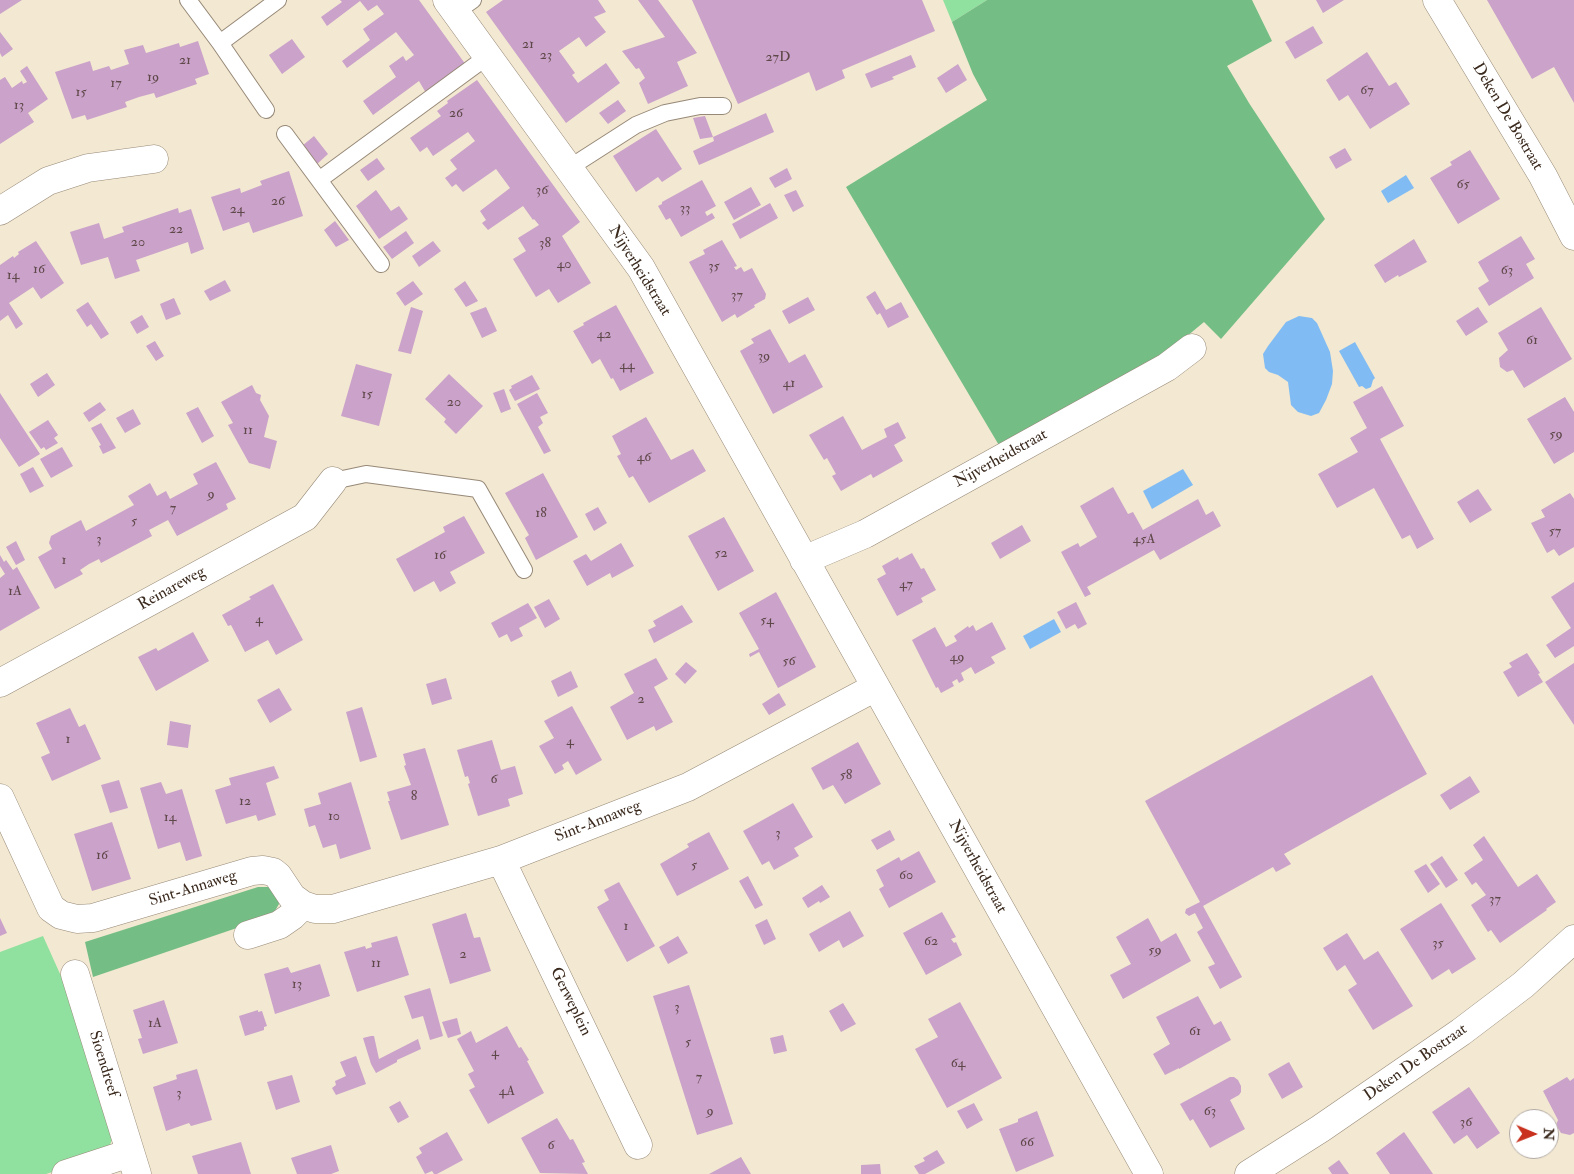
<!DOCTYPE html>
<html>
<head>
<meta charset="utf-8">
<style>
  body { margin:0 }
  #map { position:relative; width:1574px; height:1174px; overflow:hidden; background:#f3e8d1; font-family:"IM FELL Double Pica",serif }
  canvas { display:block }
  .north { position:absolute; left:1509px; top:1109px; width:50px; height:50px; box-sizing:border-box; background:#fff; border:1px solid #b1aaa5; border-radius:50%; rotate:91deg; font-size:14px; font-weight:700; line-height:20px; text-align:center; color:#3b2a1e }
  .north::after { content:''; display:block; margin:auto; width:18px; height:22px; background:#c8321e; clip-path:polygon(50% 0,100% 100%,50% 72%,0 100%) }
</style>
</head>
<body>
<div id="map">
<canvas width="1574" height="1174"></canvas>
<div class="north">N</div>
</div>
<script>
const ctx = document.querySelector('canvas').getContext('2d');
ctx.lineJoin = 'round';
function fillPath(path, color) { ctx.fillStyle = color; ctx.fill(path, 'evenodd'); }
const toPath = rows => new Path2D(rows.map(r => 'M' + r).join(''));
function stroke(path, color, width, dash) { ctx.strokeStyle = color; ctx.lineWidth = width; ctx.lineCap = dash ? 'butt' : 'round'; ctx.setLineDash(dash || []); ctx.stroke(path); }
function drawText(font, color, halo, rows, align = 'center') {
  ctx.font = font + ' "IM FELL Double Pica",serif'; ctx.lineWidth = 5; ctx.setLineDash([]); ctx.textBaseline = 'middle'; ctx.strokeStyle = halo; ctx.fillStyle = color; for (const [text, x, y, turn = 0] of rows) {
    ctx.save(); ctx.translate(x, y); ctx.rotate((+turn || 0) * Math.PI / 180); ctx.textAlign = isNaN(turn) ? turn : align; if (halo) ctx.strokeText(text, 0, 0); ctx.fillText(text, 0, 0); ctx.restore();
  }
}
fillPath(toPath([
  [943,0,987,0,952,22],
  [43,936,74,1005,112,1140,108,1149,95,1158,46,1174,0,1174,0,952]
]), '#90e09f');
fillPath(toPath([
  [987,0,1252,0,1272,41,1227,66,1249,103,1325,219,1221,339,1204,322,1157,361,1000,447,846,187,987,100,973,74,952,22],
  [258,887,270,887,277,893,279,904,272,916,93,977,85,942]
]), '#74be86');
fillPath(toPath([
  [1406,175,1414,188,1388,203,1381,191],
  [1299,316,1312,318,1317,323,1330,352,1333,371,1332,384,1326,400,1319,413,1311,416,1298,412,1291,405,1288,382,1278,375,1269,372,1265,368,1263,354,1268,346,1286,322],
  [1355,342,1375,378,1373,380,1371,387,1369,388,1366,389,1362,386,1359,387,1339,351],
  [1183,469,1193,485,1152,509,1143,491],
  [1054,619,1061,632,1030,649,1023,636]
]), '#80bcf3');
fillPath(toPath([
  [0,0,22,0,0,14],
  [340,0,419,0,466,65,426,93,419,81,373,115,363,101,396,77,389,66,403,56,406,61,414,55,396,32,347,68,342,61,370,40,363,29,384,14,377,5,368,11,360,1,327,26,321,17,342,2],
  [503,0,598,0,606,12,594,17,606,32,586,47,579,37,559,51,575,73,572,75,578,83,606,63,620,83,566,123,486,12],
  [638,0,658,0,697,53,677,62,688,86,648,104,639,83,645,78,639,68,636,69,622,51,665,37],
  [692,0,922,0,935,31,842,70,845,78,816,91,809,72,738,104],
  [1316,0,1344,0,1323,13],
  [1487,0,1574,0,1574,103,1554,67,1532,79],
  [1313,26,1323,43,1295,59,1285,42],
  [0,32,13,49,2,57,0,53],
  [292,39,305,57,282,74,269,55],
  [198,41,209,74,195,79,197,84,156,98,154,93,139,97,125,102,127,107,87,120,85,115,72,119,55,72,90,61,93,71,109,66,111,70,129,64,124,50,143,45,146,53,179,43,180,47],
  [1367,52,1389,86,1396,82,1410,104,1370,129,1348,95,1339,101,1326,80],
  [911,55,916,67,892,77,894,79,871,88,865,74],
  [958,64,967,80,946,93,937,78],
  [27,66,48,99,28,113,34,122,0,144,0,80,5,77,12,88,22,81,23,84,27,82,20,71],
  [477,80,580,222,562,236,591,283,558,303,549,289,536,297,513,259,526,251,518,238,539,225,534,219,533,220,523,206,488,230,482,223,486,220,480,211,510,188,496,169,463,192,456,184,452,187,445,178,457,169,450,160,475,141,468,132,433,156,427,147,420,152,410,138,441,116,437,111,448,103,447,101],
  [618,100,626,111,608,124,599,113],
  [766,113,774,132,699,165,693,151,714,141,713,137],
  [705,116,713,137,700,139,693,118],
  [656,129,682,169,662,182,658,177,636,192,613,156],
  [314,136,328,154,316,165,302,146],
  [1345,148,1352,160,1336,169,1329,157],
  [1470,150,1500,199,1458,224,1430,178,1452,165,1450,162],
  [377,158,385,169,368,181,360,170],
  [787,168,792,179,775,188,769,178],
  [289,171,303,216,253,233,249,222,223,231,211,197,240,188,241,193,262,185,260,181],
  [702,180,716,206,705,212,707,216,712,213,715,218,681,237,670,218,666,220,658,206,662,204,662,202],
  [751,187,761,205,734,220,724,202],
  [376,190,391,211,399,206,408,219,379,239,356,206],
  [796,190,804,206,793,212,784,195],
  [770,203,778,218,740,239,732,224],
  [178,208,179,213,191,209,204,249,191,254,188,242,136,260,140,271,115,279,108,257,81,265,70,232,99,223,104,239,124,232,122,227],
  [335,221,349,240,336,247,324,230],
  [406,231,414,243,392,259,383,247],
  [1521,236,1535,259,1526,264,1534,278,1489,306,1478,288,1489,281,1478,262],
  [1414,239,1427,262,1399,277,1398,275,1385,283,1374,265],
  [722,240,737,266,734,267,736,270,741,267,744,272,752,268,766,294,765,299,754,305,755,307,737,318,735,314,722,322,689,262,705,254,703,250],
  [36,241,64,283,41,299,33,287,9,303,23,324,16,329,8,315,0,321,0,265,13,256,14,258,19,254,18,252],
  [433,241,441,251,419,267,412,256],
  [225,280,231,291,210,301,204,291],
  [413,281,423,294,405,306,396,293],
  [465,281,478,301,466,307,454,289],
  [875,291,886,310,901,302,909,317,888,328,880,313,877,315,866,297],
  [808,297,815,310,789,324,782,311],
  [174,298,181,314,166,320,160,304],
  [88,302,109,334,101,339,91,324,87,327,76,310],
  [616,305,654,373,620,391,613,378,611,379,600,359,592,364,573,331,584,325,583,323],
  [411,307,423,311,411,354,398,351],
  [486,307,497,331,482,338,470,313],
  [1478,307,1488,322,1466,336,1456,321],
  [1541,307,1572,359,1524,388,1513,370,1507,372,1500,367,1499,358,1508,350,1498,333],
  [142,315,149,327,137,334,130,322],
  [770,329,789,363,805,354,823,387,773,414,740,351,754,343,751,339],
  [155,341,164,356,156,361,146,346],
  [356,364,392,374,379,426,341,416],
  [47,373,55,385,38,397,30,384],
  [449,374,483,406,456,434,444,422,446,419,425,399],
  [532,375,540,389,515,401,509,390,512,388,511,386],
  [252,385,256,393,261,395,260,400,269,416,264,437,277,441,270,469,249,463,228,425,233,423,221,402],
  [1382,386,1404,426,1380,439,1434,539,1417,549,1410,535,1402,539,1374,488,1337,508,1318,474,1358,452,1350,438,1367,428,1353,402],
  [504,389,511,409,501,413,493,393],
  [0,393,40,454,19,467,0,438],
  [537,393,548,413,540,417,543,423,538,427,551,451,544,454,517,404],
  [1565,397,1574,412,1574,452,1554,464,1527,419],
  [100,402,106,410,89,422,83,413],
  [198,407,214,436,202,443,186,413],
  [133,409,141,424,125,433,116,418],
  [843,416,862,450,887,437,884,429,898,422,906,438,894,445,903,461,873,478,871,474,841,491,832,476,836,474,827,458,824,460,809,435],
  [646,417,671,460,693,449,706,471,649,503,633,476,629,478,617,456,621,454,612,436],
  [48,420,58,435,54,438,58,443,46,450,44,447,41,449,29,432],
  [101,423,116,448,103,454,99,446,101,445,91,428],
  [62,447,73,466,51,478,40,459],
  [216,462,236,499,226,504,228,509,177,536,168,520,149,530,152,536,101,563,99,559,89,564,80,570,83,574,55,589,38,557,52,549,49,543,51,536,81,520,86,531,134,505,128,496,150,483,157,496,166,491,170,499,198,484,193,474],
  [33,467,44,486,30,493,20,474],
  [543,473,578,537,536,560,525,538,529,535,505,493],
  [1113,487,1128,514,1133,512,1143,530,1198,499,1206,515,1213,511,1221,526,1160,560,1154,550,1087,587,1091,594,1085,597,1061,552,1078,543,1080,547,1097,537,1080,506],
  [1478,489,1492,510,1470,523,1457,502],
  [1570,493,1574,499,1574,547,1559,556,1554,549,1547,553,1531,523,1545,517,1541,510],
  [598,507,607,523,594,531,585,514],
  [464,516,485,553,450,572,456,583,440,592,434,581,414,592,396,559,445,532,443,527],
  [724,517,754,571,718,591,688,536],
  [1022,525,1031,541,1000,559,991,543],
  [16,541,25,560,16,565,6,547],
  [621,543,634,566,612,578,610,573,587,586,573,561,586,554,591,561],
  [912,553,921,569,924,568,936,590,921,598,923,602,897,616,877,579,886,574,882,566,898,557,899,560],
  [0,555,4,562,6,560,13,570,17,567,40,608,0,631,0,578,5,574,0,566],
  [1574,582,1574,646,1555,658,1546,645,1571,628,1551,597],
  [273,584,303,640,276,655,268,640,245,652,231,625,228,626,222,615,251,599,249,597],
  [776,592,816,667,778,688,759,652,750,657,749,654,759,649,739,613],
  [549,599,560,619,545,628,534,607],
  [1076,602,1087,624,1078,629,1075,624,1066,629,1057,612],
  [528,603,537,618,519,628,523,636,511,642,507,634,499,638,491,623],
  [682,605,693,622,654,643,648,630,656,626,653,621],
  [992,622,1006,649,991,657,995,663,975,674,971,667,961,673,964,680,959,683,957,679,952,682,954,686,941,693,938,687,936,688,912,640,935,627,946,647,957,641,954,636,968,626,969,628,973,625,976,631],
  [193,632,209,661,156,691,138,657,156,648,158,651],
  [1527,653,1540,673,1538,674,1543,682,1518,697,1503,672,1512,667,1509,663],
  [656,658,668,679,654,687,673,722,656,731,654,726,627,740,610,707,634,693,624,674],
  [686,662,697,671,685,684,675,674],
  [1574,663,1574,725,1545,682],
  [571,671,578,687,558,697,551,681],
  [1372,675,1427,774,1284,854,1291,864,1276,872,1273,867,1203,906,1242,977,1220,989,1208,967,1215,964,1197,932,1203,928,1195,913,1189,916,1185,913,1186,909,1200,902,1145,801],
  [446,678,452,699,432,705,426,684],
  [279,688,292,710,270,723,257,700],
  [779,693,786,705,769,715,762,704],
  [572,706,602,760,576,775,568,761,562,765,564,769,555,774,539,746,554,738,544,721],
  [362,707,377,757,360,762,346,712],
  [70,708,79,727,85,724,101,759,52,781,41,757,50,753,36,723],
  [170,721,191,725,188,748,167,745],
  [492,740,501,770,515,766,523,794,508,799,510,806,478,816,468,784,470,783,468,776,465,777,457,750],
  [858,742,881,784,845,804,833,785,823,790,811,768],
  [425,748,449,825,401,840,388,801,390,801,387,792,411,785,404,766,406,765,403,754],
  [274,766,279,778,266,783,276,815,258,821,256,815,226,824,215,790,231,785,229,778],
  [1470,776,1480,792,1450,810,1440,795],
  [119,780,128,808,110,813,101,785],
  [161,782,166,794,182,789,202,856,186,861,180,842,158,849,140,788],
  [351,782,371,849,340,859,336,844,323,848,315,825,309,827,304,809,321,804,318,793],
  [793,803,813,837,794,848,799,856,774,870,769,861,762,865,743,831],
  [112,822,131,879,92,891,74,834],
  [890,830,895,840,877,850,871,840],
  [709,832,729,869,677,896,660,864,689,847,687,844],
  [1484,836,1518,887,1537,874,1556,902,1546,909,1547,910,1500,943,1491,930,1488,932,1471,905,1486,895,1476,882,1472,885,1464,873,1483,860,1473,845],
  [919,851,936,882,889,908,879,889,884,886,876,870,899,857,901,861],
  [1442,856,1458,880,1446,888,1430,864],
  [1426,864,1440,884,1428,893,1414,871],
  [748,876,763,905,755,909,739,881],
  [619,882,655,946,627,962,597,907,609,900,604,890],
  [822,885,830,897,820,903,819,901,808,908,802,898],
  [1441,903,1476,959,1452,974,1449,969,1432,980,1400,929],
  [850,911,864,936,843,948,839,940,819,952,809,934],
  [942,912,956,937,951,939,954,943,956,942,962,955,926,975,903,933],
  [466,913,474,938,480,937,491,971,450,984,432,924],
  [0,918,7,933,0,936],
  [1148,918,1161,942,1176,933,1191,961,1123,999,1110,975,1131,964,1116,937],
  [767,919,776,939,764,945,755,925],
  [1347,933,1364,960,1378,951,1413,1006,1373,1030,1348,990,1357,984,1345,965,1337,971,1323,948],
  [397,936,409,975,357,992,344,952,365,946,366,949,372,947,371,943],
  [678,936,688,953,668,964,659,947],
  [320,964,330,996,275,1014,264,974,288,967,291,973],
  [689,985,733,1124,697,1135,653,996],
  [430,988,443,1036,430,1040,423,1016,412,1019,404,996],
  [1198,996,1214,1025,1221,1021,1231,1040,1179,1069,1179,1068,1165,1075,1153,1054,1170,1044,1156,1017],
  [164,1000,178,1043,143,1054,138,1039,142,1038,133,1010],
  [960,1002,1002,1078,947,1108,915,1049,938,1037,928,1019],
  [843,1003,856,1024,841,1032,829,1011],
  [258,1010,258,1012,262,1011,267,1026,264,1027,264,1030,245,1036,239,1016],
  [457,1018,461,1034,448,1038,442,1022],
  [507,1026,519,1048,521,1047,529,1060,527,1061,544,1093,488,1124,469,1090,475,1087,468,1074,474,1071,457,1039,471,1031,476,1043],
  [783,1035,787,1051,774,1054,770,1038],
  [371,1036,374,1036,379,1059,418,1039,421,1049,397,1060,397,1062,376,1073,371,1064,363,1038],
  [356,1056,366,1084,336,1095,332,1088,336,1085,335,1081,346,1076,340,1062],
  [1289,1062,1303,1087,1282,1099,1268,1074],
  [197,1069,212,1120,191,1126,189,1123,166,1131,153,1087,177,1079,176,1075],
  [292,1075,300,1102,276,1110,267,1082],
  [1230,1077,1234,1077,1238,1080,1241,1086,1241,1092,1239,1095,1230,1100,1245,1129,1210,1148,1193,1119,1190,1121,1180,1104],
  [1567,1077,1570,1081,1574,1078,1574,1133,1570,1135,1561,1133,1556,1125,1558,1120,1543,1091],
  [1469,1087,1500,1133,1477,1149,1467,1135,1454,1144,1432,1112],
  [400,1101,409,1117,398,1123,389,1107],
  [974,1103,983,1120,967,1129,957,1111],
  [1037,1111,1054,1156,1016,1172,999,1129,1018,1122,1018,1119],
  [557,1118,570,1140,573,1139,585,1162,582,1163,588,1174,540,1173,521,1138],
  [447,1132,463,1160,437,1174,434,1174,432,1171,425,1174,416,1157,422,1153,419,1148],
  [1404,1132,1433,1174,1390,1174,1376,1153],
  [241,1142,251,1174,198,1174,192,1156],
  [331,1145,339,1171,331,1174,297,1174,291,1158],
  [937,1150,945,1163,925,1174,919,1174,914,1166,925,1161,923,1158],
  [741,1157,751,1174,709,1174],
  [1339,1160,1349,1174,1332,1174,1328,1168],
  [880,1164,881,1174,861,1174,861,1165]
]), '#caa2ca');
const service = toPath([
  [188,0,220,43,278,0],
  [456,12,473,0],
  [220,43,266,110],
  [285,134,319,180],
  [569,168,636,125,665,113,700,106,723,106],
  [381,264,319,180,488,56],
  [333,481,366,474,478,489,524,570]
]);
const minor = toPath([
  [447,0,641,268,1149,1174],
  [1437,0,1543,176,1574,236],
  [0,211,48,181,88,168,154,159],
  [804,560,865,534,1167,367,1192,348],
  [0,683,305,517,333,481],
  [0,798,51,908,61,915,77,919,93,918,252,871,263,870,273,872,278,876,292,897,303,905,315,909,333,909,501,860,688,787,876,687],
  [501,860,638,1145],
  [248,935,279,925,292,916,303,905],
  [75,974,137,1174],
  [66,1174,130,1153],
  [1249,1174,1320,1129,1461,1032,1523,985,1574,939]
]);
stroke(service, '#978978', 18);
stroke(minor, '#978978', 29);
stroke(service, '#fff', 16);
stroke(minor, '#fff', 28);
drawText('14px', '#5f4849', null, [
  ["21",528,45],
  ["23",546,56],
  ["27D",778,58],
  ["21",185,61],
  ["19",153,78],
  ["17",116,84],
  ["67",1367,91],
  ["15",81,93],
  ["13",19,106],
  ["26",456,114],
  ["65",1463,185],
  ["36",542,191],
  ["26",278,202],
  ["33",685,209],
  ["24",237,210],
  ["22",176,230],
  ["20",138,243],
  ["38",545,244],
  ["40",564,265],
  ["35",714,267],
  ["16",39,270],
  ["63",1507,271],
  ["14",13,276],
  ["37",737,296],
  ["42",604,335],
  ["61",1532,341],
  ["39",764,357],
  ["44",627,366],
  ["41",789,384],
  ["15",367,395],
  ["20",454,403],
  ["11",248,431],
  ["59",1556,435],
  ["46",644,458],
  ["9",211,495],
  ["7",173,509],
  ["18",541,514],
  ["5",134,522],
  ["57",1555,532],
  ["3",99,540],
  ["45A",1144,540],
  ["52",721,554],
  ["16",440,556],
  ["1",64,561],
  ["47",906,585],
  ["1A",15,592],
  ["4",259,620],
  ["54",767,621],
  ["49",957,658],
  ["56",789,662],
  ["2",641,700],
  ["1",68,740],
  ["4",570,742],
  ["58",846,776],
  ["6",494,780],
  ["8",414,797],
  ["12",245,802],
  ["10",334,817],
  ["14",170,818],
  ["3",778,834],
  ["16",102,856],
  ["5",694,866],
  ["60",906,876],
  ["37",1495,900],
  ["1",626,927],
  ["62",931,942],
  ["35",1438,944],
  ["59",1155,951],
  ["2",463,955],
  ["11",376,964],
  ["13",297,985],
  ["3",677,1008],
  ["1A",155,1024],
  ["61",1195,1032],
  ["5",688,1043],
  ["4",495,1053],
  ["64",958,1064],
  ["7",699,1078],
  ["4A",507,1092],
  ["3",179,1094],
  ["9",710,1112],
  ["63",1210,1112],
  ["36",1466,1123],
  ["66",1027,1143],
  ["6",551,1146]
]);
drawText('16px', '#3b2a1e', '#fff', [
  ["Deken De Bostraat",1507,117,59],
  ["Nijverheidstraat",639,271,58],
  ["Nijverheidstraat",1001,459,-29],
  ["Reinareweg",172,589,-29],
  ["Sint-Annaweg",598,822,-21],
  ["Nijverheidstraat",977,867,61],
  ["Sint-Annaweg",193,889,-17],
  ["Gerweplein",570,1002,64],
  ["Deken De Bostraat",1416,1063,-35],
  ["Sioendreef",103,1064,73]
]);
</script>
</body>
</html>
